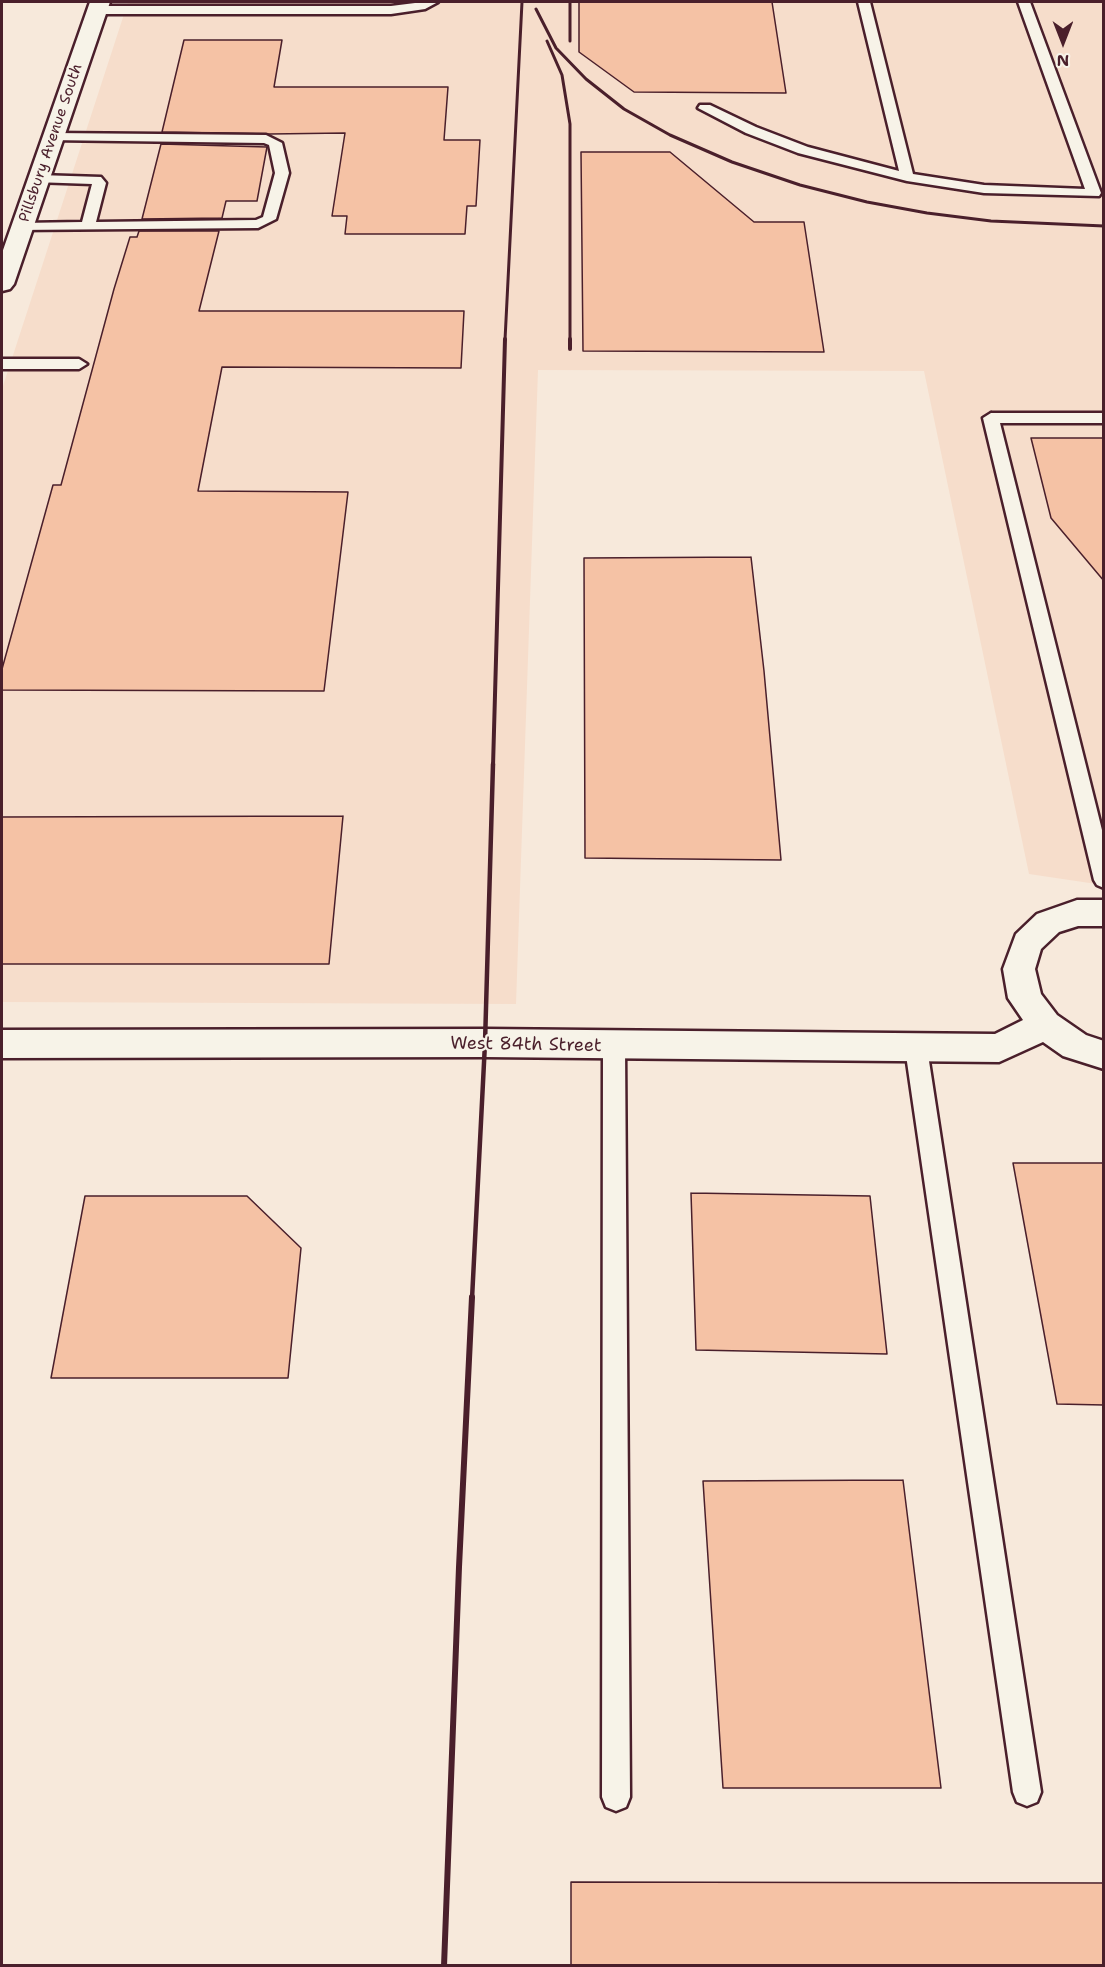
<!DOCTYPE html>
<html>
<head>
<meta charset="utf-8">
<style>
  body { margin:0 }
  #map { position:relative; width:1105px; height:1967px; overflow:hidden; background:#f7e9db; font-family:"Shantell Sans",sans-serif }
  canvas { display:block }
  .frame { position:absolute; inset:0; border:3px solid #4a1f2b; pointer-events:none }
  .north { position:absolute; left:1033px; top:12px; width:60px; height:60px; -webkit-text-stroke:4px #f7f3e8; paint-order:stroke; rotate:180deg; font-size:16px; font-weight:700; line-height:24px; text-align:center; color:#4a1f2b }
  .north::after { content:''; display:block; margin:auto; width:21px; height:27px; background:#4a1f2b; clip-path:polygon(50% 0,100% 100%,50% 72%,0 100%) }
</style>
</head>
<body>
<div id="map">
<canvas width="1105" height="1967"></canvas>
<div class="frame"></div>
<div class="north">N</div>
</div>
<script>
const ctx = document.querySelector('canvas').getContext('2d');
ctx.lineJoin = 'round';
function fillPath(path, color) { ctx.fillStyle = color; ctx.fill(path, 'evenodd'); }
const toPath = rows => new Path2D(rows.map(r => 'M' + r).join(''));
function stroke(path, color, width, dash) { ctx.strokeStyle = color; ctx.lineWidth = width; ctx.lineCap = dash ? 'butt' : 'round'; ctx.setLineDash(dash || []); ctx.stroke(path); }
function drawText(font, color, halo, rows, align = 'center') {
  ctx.font = font + ' "Shantell Sans",sans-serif'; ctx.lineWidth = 4.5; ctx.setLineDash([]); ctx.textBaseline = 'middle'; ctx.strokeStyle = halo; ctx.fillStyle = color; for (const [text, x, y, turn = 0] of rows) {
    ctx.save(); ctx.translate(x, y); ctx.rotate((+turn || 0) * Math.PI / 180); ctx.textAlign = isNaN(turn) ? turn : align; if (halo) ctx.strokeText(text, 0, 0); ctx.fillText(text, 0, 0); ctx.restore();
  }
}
fillPath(toPath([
  [128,2,1103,2,1103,885,1029,874,924,371,538,370,516,1004,2,1002,2,389]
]), '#f6ddcb');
const building = toPath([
  [579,2,772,2,786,93,634,92,579,52,579,2],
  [184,40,282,40,274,87,448,87,444,140,480,140,476,206,467,206,465,234,345,234,347,216,332,216,345,133,270,134,162,132,184,40],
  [161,144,267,147,257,201,226,201,222,218,142,219,161,144],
  [581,152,670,152,754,222,804,222,824,352,583,351,581,152],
  [139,231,219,231,199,311,464,311,461,368,222,367,198,491,348,492,324,691,2,690,2,669,53,485,61,485,114,289,130,237,137,237,139,231],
  [1031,438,1104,438,1104,581,1051,518,1031,438],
  [751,557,764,671,781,860,585,858,584,558,751,557],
  [343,816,329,964,2,964,2,817,343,816],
  [1013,1163,1104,1163,1104,1405,1057,1404,1013,1163],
  [691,1193,870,1196,887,1354,696,1350,691,1193],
  [85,1196,247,1196,301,1248,288,1378,51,1378,85,1196],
  [903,1480,941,1788,723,1788,703,1481,903,1480],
  [571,1882,1104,1883,1104,1965,571,1965,571,1882]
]);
fillPath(building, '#f5c2a5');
stroke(building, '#4a1f2b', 1.5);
const service = toPath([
  [423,2,438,2,425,9,391,14,97,14,91,10,97,6,391,6,423,2],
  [858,2,870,2,913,174,984,185,1085,189,1018,2,1030,2,1101,193,1099,196,984,193,907,181,798,153,746,133,698,108,700,105,710,105,756,127,808,147,899,171,858,2],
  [53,133,266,135,282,143,289,173,276,219,258,228,16,230,14,227,21,223,82,222,92,184,34,182,32,179,39,175,101,177,106,183,96,222,256,220,263,217,275,173,269,145,264,143,48,140,46,137,53,133],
  [2,359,79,359,87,364,79,369,2,369,2,359],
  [991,413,1104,413,1104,423,1000,423,1104,838,1104,888,1097,885,1094,880,983,418,991,413],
  [614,1037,622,1040,625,1046,630,1797,626,1807,616,1811,606,1807,602,1797,603,1046,606,1040,614,1037],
  [916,1039,924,1042,927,1048,1041,1792,1037,1802,1027,1806,1017,1802,1013,1792,905,1048,908,1042,916,1039]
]);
const minor = toPath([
  [90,2,110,2,14,284,10,289,2,291,2,253,90,2],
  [1077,900,1104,900,1104,926,1078,926,1059,932,1041,949,1035,969,1041,994,1057,1015,1086,1035,1104,1041,1104,1069,1063,1056,1043,1042,999,1062,485,1057,2,1058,2,1030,485,1029,995,1034,1023,1020,1008,998,1003,969,1016,934,1037,914,1077,900]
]);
stroke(service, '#4a1f2b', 5);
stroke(minor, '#4a1f2b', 5);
fillPath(service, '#f7f3e8');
fillPath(minor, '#f7f3e8');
stroke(toPath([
  [570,2,570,41],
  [536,9,556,48,586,79,624,109,670,135,732,162,800,185,867,202,927,213,991,221,1104,226],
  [547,41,562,75,570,124,570,340],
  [505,340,522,2]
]), '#4a1f2b', 3);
stroke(toPath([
  [570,339,570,349],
  [493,766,505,339]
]), '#4a1f2b', 4);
stroke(toPath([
  [472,1299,485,1043,493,764]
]), '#4a1f2b', 4.5);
stroke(toPath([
  [444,1966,459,1567,472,1297]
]), '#4a1f2b', 6);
drawText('15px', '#4a1f2b', '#f7f3e8', [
  ["Pillsbury Avenue South",51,143,-71]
]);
drawText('18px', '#4a1f2b', '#f7f3e8', [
  ["West 84th Street",526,1045,1]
]);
</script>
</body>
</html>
